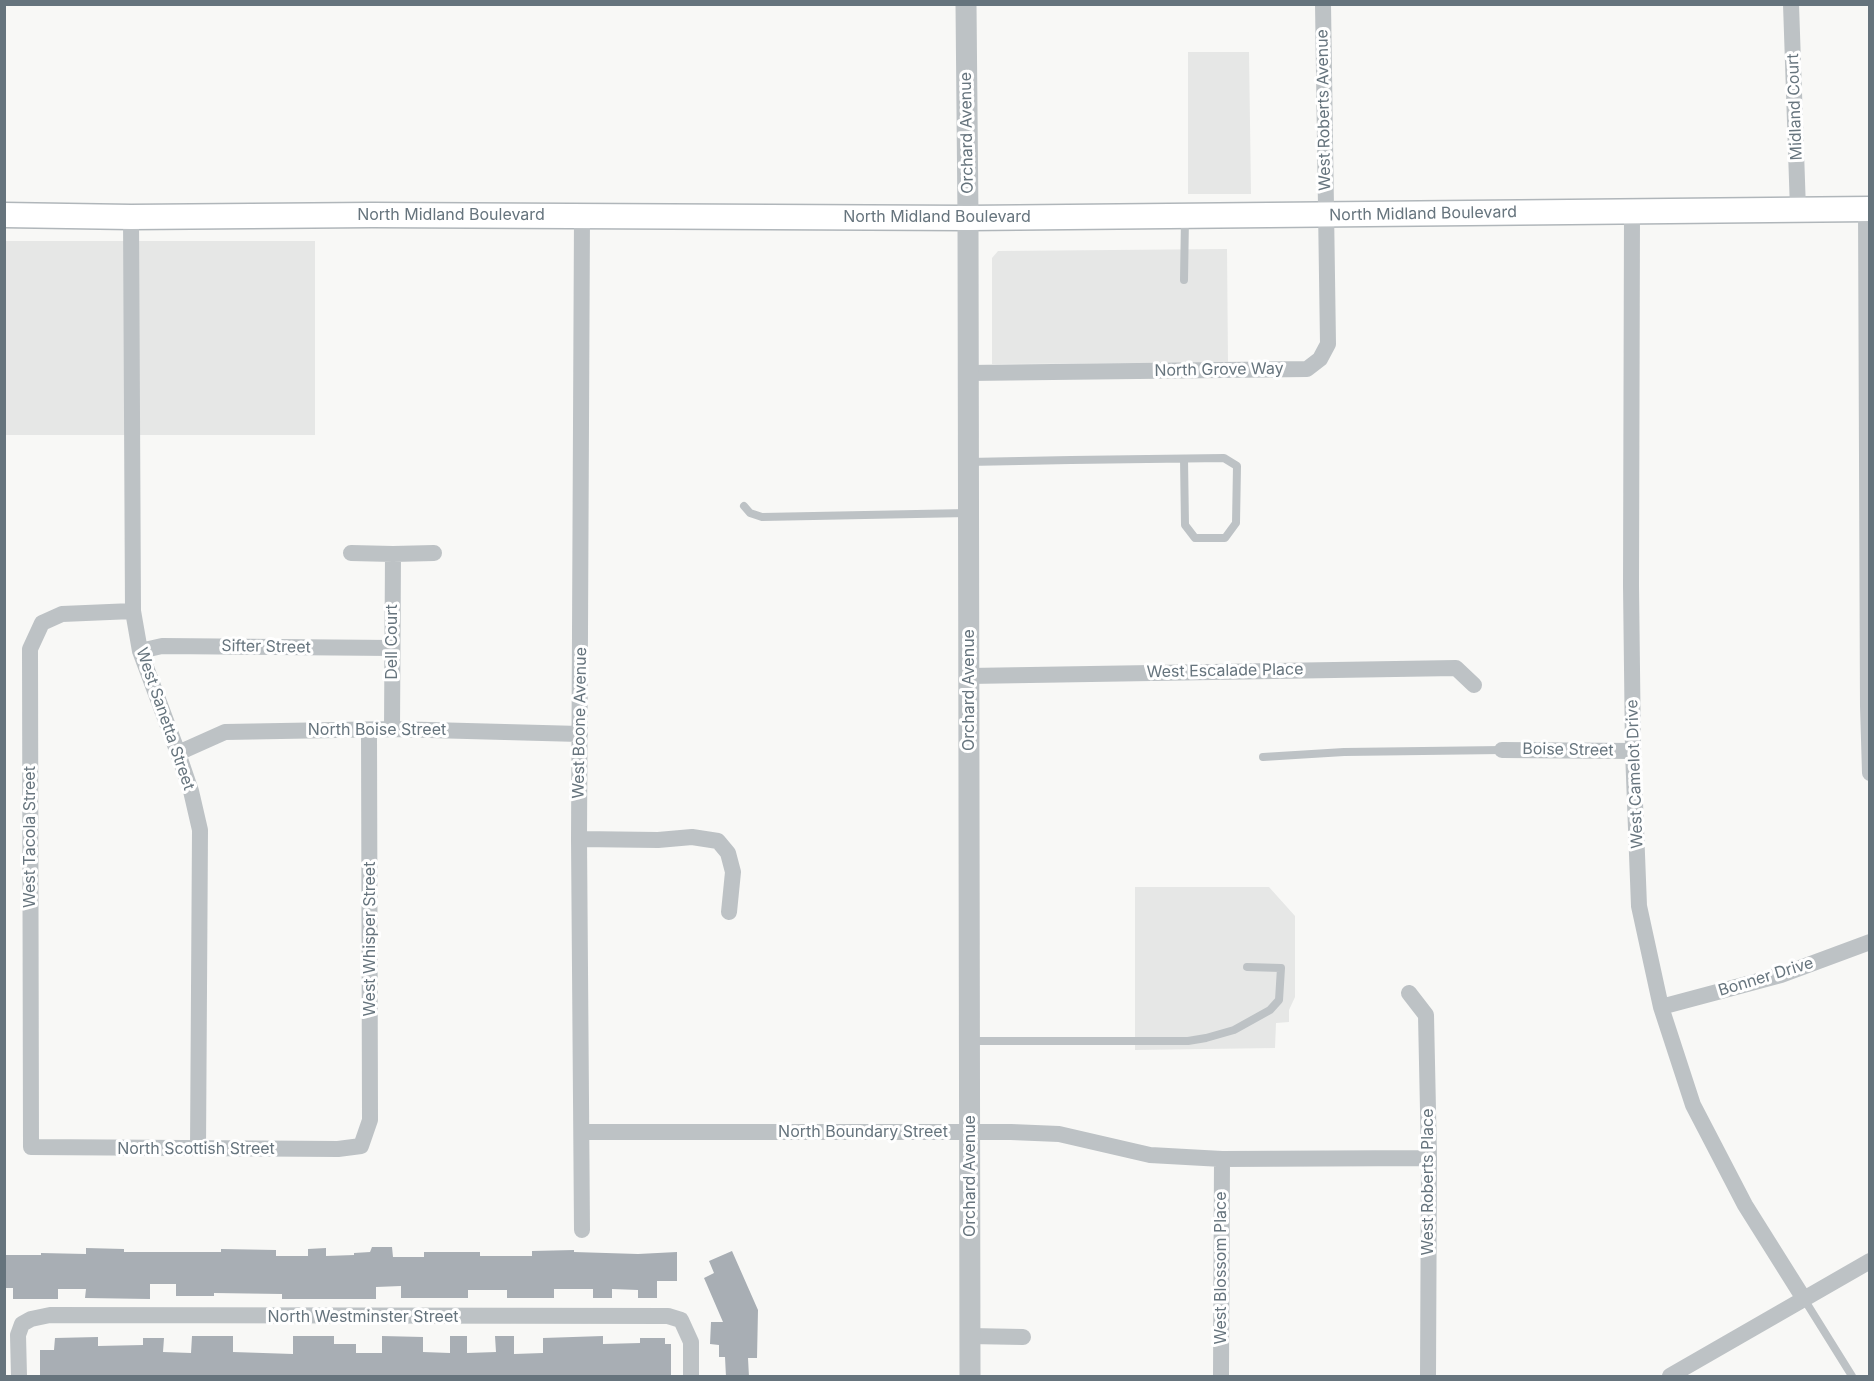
<!DOCTYPE html>
<html>
<head>
<meta charset="utf-8">
<style>
  body { margin:0 }
  #map { position:relative; width:1874px; height:1381px; overflow:hidden; background:#f8f8f6; font-family:Inter,sans-serif }
  canvas { display:block }
  .frame { position:absolute; inset:0; border:6px solid #66747d; pointer-events:none }
</style>
</head>
<body>
<div id="map">
<canvas width="1874" height="1381"></canvas>
<div class="frame"></div>
</div>
<script>
const ctx = document.querySelector('canvas').getContext('2d');
ctx.lineJoin = 'round';
function fillPath(path, color) { ctx.fillStyle = color; ctx.fill(path, 'evenodd'); }
const toPath = rows => new Path2D(rows.map(r => 'M' + r).join(''));
function stroke(path, color, width, dash) { ctx.strokeStyle = color; ctx.lineWidth = width; ctx.lineCap = dash ? 'butt' : 'round'; ctx.setLineDash(dash || []); ctx.stroke(path); }
function drawText(font, color, halo, rows, align = 'center') {
  ctx.font = font + ' Inter,sans-serif'; ctx.lineWidth = 6; ctx.setLineDash([]); ctx.textBaseline = 'middle'; ctx.strokeStyle = halo; ctx.fillStyle = color; for (const [text, x, y, turn = 0] of rows) {
    ctx.save(); ctx.translate(x, y); ctx.rotate((+turn || 0) * Math.PI / 180); ctx.textAlign = isNaN(turn) ? turn : align; if (halo) ctx.strokeText(text, 0, 0); ctx.fillText(text, 0, 0); ctx.restore();
  }
}
fillPath(toPath([
  [1188,52,1249,52,1251,194,1188,194],
  [5,241,315,241,315,435,5,435],
  [1227,249,1228,363,992,364,992,258,998,251],
  [1135,887,1269,887,1295,916,1295,997,1289,1010,1289,1022,1276,1023,1275,1048,1135,1050]
]), '#e6e7e6');
fillPath(toPath([
  [372,1247,392,1247,393,1257,424,1257,424,1252,480,1252,480,1256,532,1256,532,1251,574,1250,574,1252,638,1254,677,1252,677,1281,657,1281,657,1298,638,1298,638,1290,612,1289,612,1298,593,1298,593,1289,554,1289,554,1298,507,1298,507,1290,468,1290,468,1298,401,1298,401,1286,376,1287,376,1299,282,1299,282,1294,214,1293,214,1296,176,1296,176,1284,150,1284,150,1299,85,1298,86,1289,58,1289,58,1299,13,1299,13,1288,4,1288,4,1255,41,1255,41,1253,86,1254,86,1248,124,1249,124,1252,221,1252,221,1249,276,1250,276,1256,308,1256,308,1249,326,1248,326,1256,354,1255,354,1253,370,1252],
  [732,1251,758,1310,757,1358,748,1358,749,1377,726,1377,725,1357,719,1357,719,1345,710,1344,711,1322,723,1322,704,1278,714,1273,709,1261],
  [192,1336,233,1336,233,1352,293,1354,293,1336,334,1336,334,1344,356,1344,356,1353,382,1353,382,1336,423,1337,423,1352,450,1353,450,1336,467,1336,467,1353,496,1352,495,1336,514,1336,514,1354,543,1353,543,1338,603,1336,603,1344,640,1343,640,1338,665,1338,665,1344,671,1344,671,1377,40,1377,40,1350,54,1350,55,1338,98,1337,98,1346,143,1345,143,1338,164,1338,163,1352,191,1353]
]), '#a8aeb4');
const secondary = toPath([
  [4,215,131,217,372,215,968,218,1870,209]
]);
stroke(secondary, '#b0b6ba', 27);
stroke(toPath([
  [1184,280,1185,218],
  [968,462,1071,460,1224,458,1237,466,1236,523,1225,538,1195,538,1185,525,1184,459],
  [744,506,750,513,762,517,968,513],
  [1263,757,1344,752,1502,750],
  [971,1041,1188,1041,1206,1038,1234,1030,1270,1010,1279,1000,1281,968,1247,967],
  [1804,1299,1852,1376]
]), '#bdc2c5', 8);
stroke(toPath([
  [1791,4,1798,210],
  [1866,209,1868,706,1870,773],
  [1632,212,1631,586,1633,751,1639,906,1661,1007,1693,1105,1745,1205,1804,1299],
  [582,216,579,839,582,1230],
  [131,217,133,611,140,651,178,753,191,791,200,830,198,1149],
  [968,373,1307,369,1320,359,1328,344,1323,4],
  [351,553,393,554],
  [133,611,62,614,42,623,30,649,31,1147,338,1149,361,1146,370,1120,369,730],
  [140,651,162,646,392,648],
  [969,676,1456,668,1474,685],
  [392,729,393,554,434,553],
  [1502,750,1633,751],
  [178,753,225,732,392,729,580,734],
  [579,839,658,840,692,837,718,841,728,853,733,872,729,912],
  [1409,993,1426,1015,1429,1158,1428,1376],
  [1661,1007,1781,975,1870,942],
  [582,1132,1011,1132,1059,1134,1150,1155,1222,1159,1429,1158],
  [970,1336,1023,1337],
  [19,1376,18,1335,22,1324,31,1319,50,1315,668,1316,681,1320,691,1342,691,1376],
  [1221,1376,1222,1159],
  [1670,1376,1870,1261]
]), '#bdc2c5', 16);
stroke(toPath([
  [966,4,968,218,970,1376]
]), '#bdc2c5', 21);
stroke(secondary, '#fff', 24);
drawText('16px', '#66747d', '#fff', [
  ["Midland Court",1795,107,-92],
  ["West Roberts Avenue",1324,110,-91],
  ["Orchard Avenue",967,133,-91],
  ["North Midland Boulevard",1423,214,-1],
  ["North Midland Boulevard",451,215],
  ["North Midland Boulevard",937,217],
  ["North Grove Way",1219,370,-1],
  ["Dell Court",392,642,-90],
  ["Sifter Street",266,647,1],
  ["West Escalade Place",1225,671,-1],
  ["Orchard Avenue",969,690,-90],
  ["West Sanetta Street",165,719,71],
  ["West Boone Avenue",580,723,-89],
  ["North Boise Street",377,730],
  ["Boise Street",1568,750,1],
  ["West Camelot Drive",1635,774,-92],
  ["West Tacola Street",30,837,-90],
  ["West Whisper Street",370,939,-90],
  ["Bonner Drive",1766,977,-17],
  ["North Boundary Street",863,1132],
  ["North Scottish Street",196,1149],
  ["Orchard Avenue",970,1176,-90],
  ["West Roberts Place",1428,1182,-90],
  ["West Blossom Place",1221,1268,-90],
  ["North Westminster Street",363,1317]
]);
</script>
</body>
</html>
